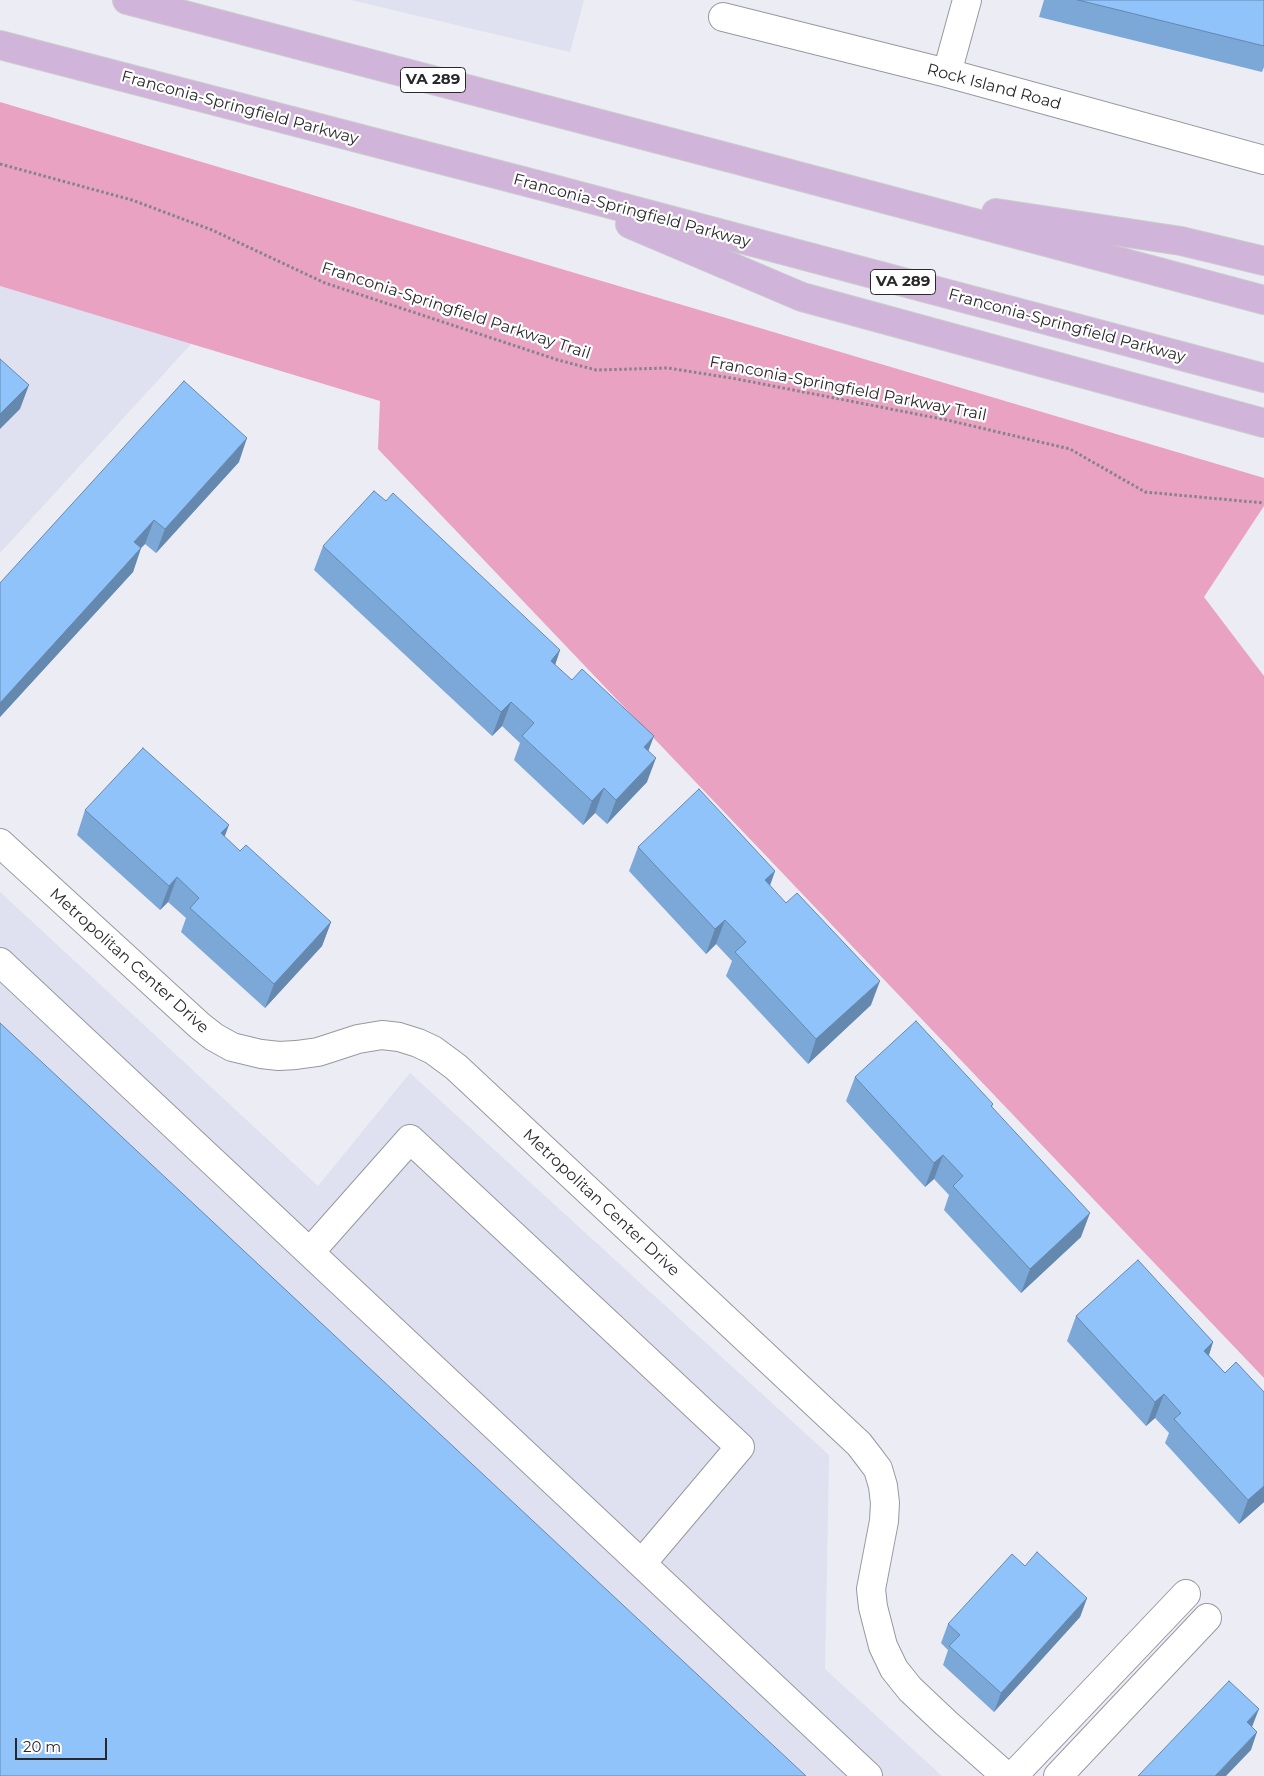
<!DOCTYPE html>
<html>
<head>
<meta charset="utf-8">
<style>
  body { margin:0 }
  #map { position:relative; width:1264px; height:1776px; overflow:hidden; background:#ebecf4; font-family:Montserrat,sans-serif }
  canvas { display:block }
  .scale { position:absolute; left:15px; top:1738px; width:92px; height:22px; box-sizing:border-box; border:2px solid #29292c; border-top:0; padding-left:6px; font-size:15px; line-height:18px; white-space:nowrap; color:#29292c; -webkit-text-stroke:4px #fff; paint-order:stroke }
</style>
</head>
<body>
<div id="map">
<canvas width="1264" height="1776"></canvas>
<div class="scale">20 m</div>
</div>
<script>
const ctx = document.querySelector('canvas').getContext('2d');
ctx.lineJoin = 'round';
function fillPath(path, color) { ctx.fillStyle = color; ctx.fill(path, 'evenodd'); }
const toPath = rows => new Path2D(rows.map(r => 'M' + r).join(''));
function stroke(path, color, width, dash) { ctx.strokeStyle = color; ctx.lineWidth = width; ctx.lineCap = dash ? 'butt' : 'round'; ctx.setLineDash(dash || []); ctx.stroke(path); }
function drawText(font, color, halo, rows, align = 'center') {
  ctx.font = font + ' Montserrat,sans-serif'; ctx.lineWidth = 4.5; ctx.setLineDash([]); ctx.textBaseline = 'middle'; ctx.strokeStyle = halo; ctx.fillStyle = color; for (const [text, x, y, turn = 0] of rows) {
    ctx.save(); ctx.translate(x, y); ctx.rotate((+turn || 0) * Math.PI / 180); ctx.textAlign = isNaN(turn) ? turn : align; if (halo) ctx.strokeText(text, 0, 0); ctx.fillText(text, 0, 0); ctx.restore();
  }
}
fillPath(toPath([
  [351,0,584,0,570,52],
  [0,286,192,343,0,553],
  [0,892,318,1186,410,1073,829,1455,825,1669,942,1776,0,1776]
]), '#dfe0f0');
fillPath(toPath([
  [0,102,1264,478,1264,506,1204,597,1264,676,1264,1378,378,449,380,401,0,286]
]), '#e9a2c2');
const minor = toPath([
  [723,17,947,73,1264,160],
  [947,73,967,0],
  [0,843,200,1026,214,1037,232,1047,261,1054,279,1056,296,1055,318,1052,358,1039,382,1035,399,1037,418,1043,433,1050,456,1067,859,1444,869,1457,878,1469,883,1486,885,1503,884,1521,871,1589,873,1607,883,1646,894,1669,910,1689,946,1723,1006,1776],
  [0,962,868,1776],
  [310,1252,410,1139,740,1447,642,1563],
  [1013,1776,1186,1594],
  [1058,1776,1207,1618]
]);
const major = toPath([
  [127,0,738,160,1264,300],
  [0,45,542,186,1264,378],
  [996,213,1181,241,1264,261],
  [630,224,802,297,1264,423]
]);
stroke(minor, '#9899a0', 30);
stroke(major, '#ccc', 30);
stroke(toPath([
  [0,164,132,200,212,230,325,283,558,360,596,370,668,368,737,379,947,420,1070,449,1145,492,1264,503]
]), '#838489', 3, [2.5, 2.5]);
stroke(minor, '#fff', 28);
stroke(major, '#d0b4da', 28);
fillPath(toPath([
  [1044,0,1264,0,1264,67,1262,72,1039,17],
  [239,462,156,553,145,544,141,548,133,572,0,717,0,583],
  [386,501,560,650,555,665,649,751,647,782,607,824,595,813,583,825,514,760,520,743,502,726,492,736,314,570,323,546],
  [85,810,225,837,240,851,331,922,322,946,265,1008,181,932,186,918,168,902,160,910,77,835],
  [638,847,775,871,770,886,871,1005,808,1064,726,976,732,961,716,944,706,954,629,871],
  [855,1077,993,1104,992,1107,1081,1237,1021,1293,944,1210,949,1195,934,1179,925,1187,846,1101],
  [1076,1316,1213,1342,1209,1355,1225,1373,1264,1392,1264,1502,1239,1524,1165,1443,1169,1433,1155,1418,1146,1426,1067,1341],
  [1025,1566,1087,1598,1080,1617,994,1712,943,1665,948,1650,941,1643,948,1624]
]), '#7ca8d7');
fillPath(toPath([
  [29,385,20,409,0,429,0,414],
  [247,438,239,462,156,553,165,529],
  [154,520,145,544,141,548,133,572,0,717,0,703,134,542],
  [560,650,552,674,551,661],
  [511,702,502,726,492,736,501,712],
  [654,736,645,760,644,747],
  [656,758,647,782,607,824,616,800],
  [604,788,595,813,583,825,592,801],
  [229,825,220,849,221,833],
  [775,871,766,895,765,880],
  [177,877,168,902,160,910,169,886],
  [725,920,716,944,706,954,715,929],
  [331,922,322,946,265,1008,274,984],
  [880,981,871,1005,808,1064,816,1039],
  [943,1155,934,1179,925,1187,934,1163],
  [1090,1213,1081,1237,1021,1293,1030,1269],
  [1213,1342,1205,1367,1204,1351],
  [1164,1394,1155,1418,1146,1426,1155,1402],
  [1264,1486,1264,1502,1239,1524,1248,1500],
  [1087,1598,1080,1617,994,1712,1001,1693],
  [1259,1709,1252,1727,1247,1722],
  [1257,1732,1251,1750,1226,1776,1215,1776]
]), '#6588af');
const building = toPath([
  [1078,0,1264,0,1264,46,1078,0],
  [0,359,29,385,0,414,0,359],
  [184,381,247,438,165,529,154,520,134,542,141,548,0,703,0,583,184,381],
  [374,491,386,501,393,493,560,650,551,661,572,680,582,669,654,736,644,747,656,758,616,800,604,788,592,801,522,736,534,723,511,702,501,712,323,546,374,491],
  [143,748,229,825,221,833,240,851,246,845,331,922,274,984,190,908,199,898,177,877,169,886,85,810,143,748],
  [699,789,775,871,765,880,786,903,797,893,880,981,816,1039,735,952,746,942,725,920,715,929,638,847,699,789],
  [916,1021,993,1104,991,1106,1090,1213,1030,1269,953,1186,963,1176,943,1155,934,1163,855,1077,916,1021],
  [0,1023,806,1776,0,1776,0,1023],
  [1138,1260,1213,1342,1204,1351,1225,1373,1236,1362,1264,1392,1264,1486,1248,1500,1174,1419,1181,1413,1164,1394,1155,1402,1076,1316,1138,1260],
  [1037,1552,1087,1598,1001,1693,949,1646,960,1635,948,1624,1012,1554,1025,1566,1037,1552],
  [1229,1681,1259,1709,1247,1722,1257,1732,1215,1776,1138,1776,1229,1681]
]);
fillPath(building, '#90c3fa');
stroke(building, '#6588af', 1);
for (const [x, y, w] of [
  [433,80,65],
  [903,282,65]
]) { const box = new Path2D(); box.roundRect(x - w / 2, y - 12.5, w, 25, 4); ctx.fillStyle = '#fff'; ctx.fill(box); stroke(box, '#29292c', 1); }
drawText('bold 15px', '#29292c', null, [
  ["VA 289",433,80],
  ["VA 289",903,282]
]);
drawText('16px', '#29292c', '#fff', [
  ["Rock Island Road",994,87,15],
  ["Franconia-Springfield Parkway",240,108,15],
  ["Franconia-Springfield Parkway",632,211,15],
  ["Franconia-Springfield Parkway Trail",456,311,18],
  ["Franconia-Springfield Parkway",1067,326,15],
  ["Franconia-Springfield Parkway Trail",848,389,11],
  ["Metropolitan Center Drive",129,961,42],
  ["Metropolitan Center Drive",601,1203,43]
]);
</script>
</body>
</html>
